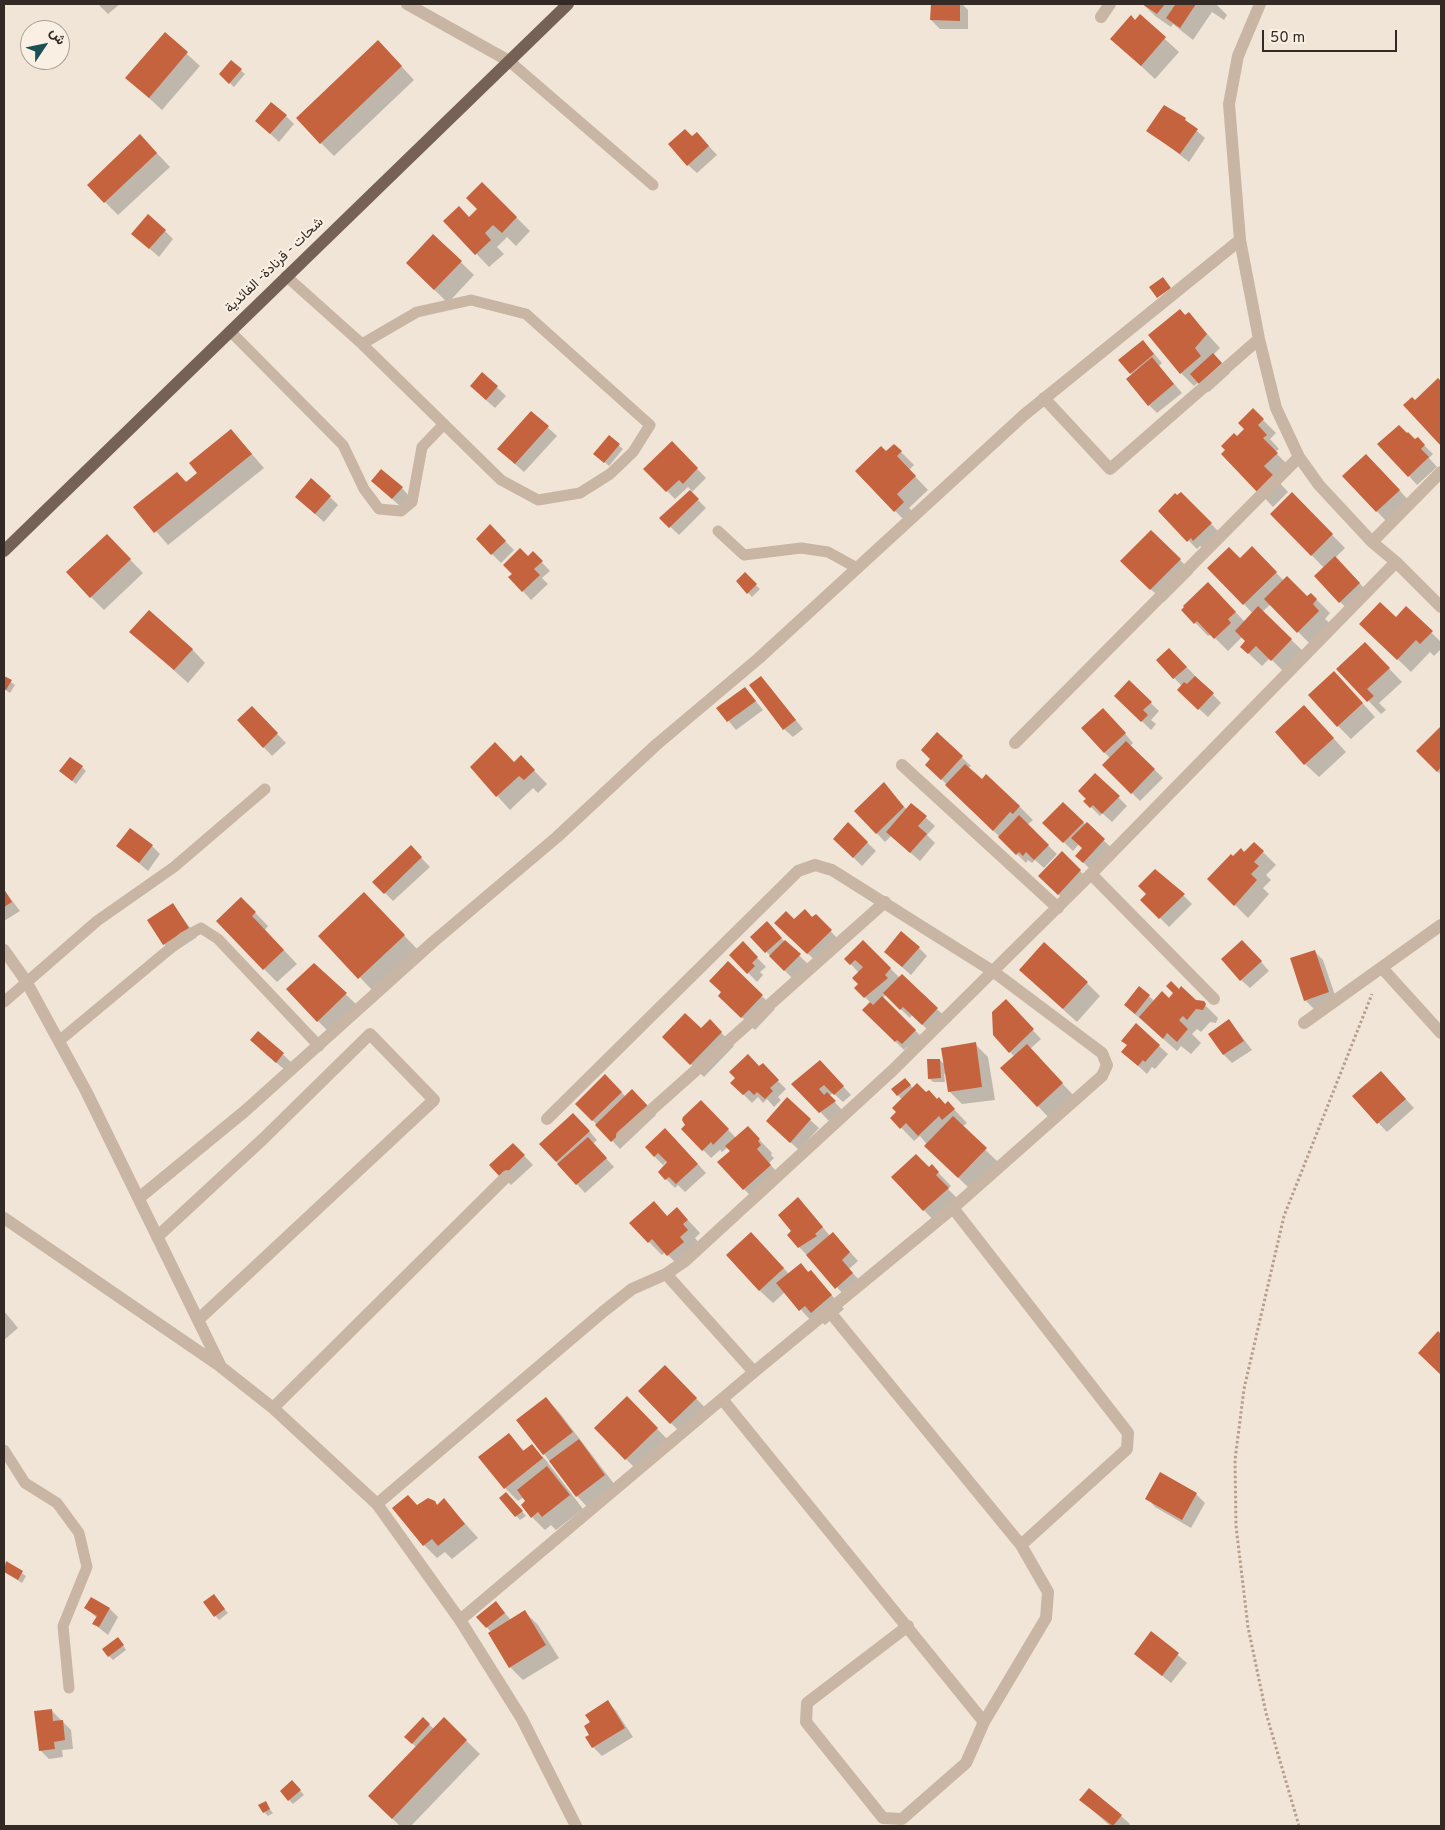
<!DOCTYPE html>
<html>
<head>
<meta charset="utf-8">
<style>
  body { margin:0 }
  #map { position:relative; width:1445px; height:1830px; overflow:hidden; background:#f1e5d7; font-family:Overpass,Vazirmatn,sans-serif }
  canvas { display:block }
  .frame { position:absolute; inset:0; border:5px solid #332a25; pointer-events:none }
  .north { position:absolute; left:20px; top:20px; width:50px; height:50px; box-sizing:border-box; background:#f9efe3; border:1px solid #aaa097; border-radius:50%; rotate:56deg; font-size:14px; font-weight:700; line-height:20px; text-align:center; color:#332a25 }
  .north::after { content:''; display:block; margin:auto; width:18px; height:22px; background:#1b5055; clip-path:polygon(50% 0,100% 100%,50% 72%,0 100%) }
  .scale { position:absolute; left:1262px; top:30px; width:135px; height:22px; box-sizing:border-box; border:2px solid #332a25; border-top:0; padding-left:6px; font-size:15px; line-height:18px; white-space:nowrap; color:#332a25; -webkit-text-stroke:4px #f9efe3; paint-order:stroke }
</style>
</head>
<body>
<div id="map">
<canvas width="1445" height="1830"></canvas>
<div class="frame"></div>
<div class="north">ش</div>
<div class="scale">50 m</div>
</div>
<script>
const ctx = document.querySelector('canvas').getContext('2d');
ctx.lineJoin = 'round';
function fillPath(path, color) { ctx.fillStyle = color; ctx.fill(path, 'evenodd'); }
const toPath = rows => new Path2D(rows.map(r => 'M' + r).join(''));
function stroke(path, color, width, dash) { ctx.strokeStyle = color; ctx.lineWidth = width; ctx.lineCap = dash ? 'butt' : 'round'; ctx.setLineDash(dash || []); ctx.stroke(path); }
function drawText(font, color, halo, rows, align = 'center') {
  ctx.font = font + ' Overpass,Vazirmatn,sans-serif'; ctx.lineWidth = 4; ctx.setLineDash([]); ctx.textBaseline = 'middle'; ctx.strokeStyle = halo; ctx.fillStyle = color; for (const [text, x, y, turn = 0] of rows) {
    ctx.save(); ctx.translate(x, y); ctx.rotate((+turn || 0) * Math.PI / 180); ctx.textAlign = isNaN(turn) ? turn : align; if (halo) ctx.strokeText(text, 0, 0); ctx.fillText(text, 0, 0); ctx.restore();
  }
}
fillPath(toPath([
  [98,4,120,4,108,14],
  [932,4,962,4,968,10,968,29,940,29,931,20],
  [1143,4,1216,4,1227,15,1224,20,1212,12,1193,40,1173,24,1171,27,1155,16],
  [1140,16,1179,52,1155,79,1112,39],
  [165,34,200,66,162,110,127,78],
  [391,55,414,80,334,156,321,143],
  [231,62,245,74,234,87,220,74],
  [1174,111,1205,138,1189,162,1148,130],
  [286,116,294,124,279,142,265,129],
  [692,138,705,142,717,155,697,173,688,165],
  [153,149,170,167,118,215,88,185],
  [482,183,530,231,516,246,507,237,497,247,504,254,489,267,445,221,469,218,479,209],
  [165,231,173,239,159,257,142,242],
  [434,236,474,275,448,303,421,277],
  [1189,314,1220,348,1213,355,1230,373,1209,392,1199,382,1194,386,1181,373,1186,316],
  [1151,350,1162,363,1159,366,1182,393,1157,413,1149,405,1133,375,1120,360],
  [483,374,506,396,495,408,480,395],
  [1438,380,1441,382,1441,445,1405,405,1415,401],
  [1253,410,1276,433,1270,439,1279,449,1275,452,1290,467,1277,480,1288,492,1273,507,1260,493,1227,450,1246,429],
  [531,412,557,436,524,472,507,457],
  [231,430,264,468,168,545,135,507,186,483,198,473],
  [609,437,623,449,609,466,599,457],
  [1418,439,1433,454,1429,458,1437,467,1417,485,1409,476],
  [672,443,706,478,691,493,706,508,679,535,661,518,692,491,688,487,675,499,645,469],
  [894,445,914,465,909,470,928,490,909,508,917,516,908,524,856,471,886,453],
  [1379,468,1412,504,1390,525,1343,476],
  [402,488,410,497,401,507,381,489],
  [1181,493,1219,532,1203,548,1200,546,1197,549,1159,511],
  [1292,494,1345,548,1335,558,1368,592,1349,610,1340,602,1324,568,1272,514],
  [330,497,338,505,324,522,305,505],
  [490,526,514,550,501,563,477,539],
  [1151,531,1193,573,1164,602,1122,561],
  [120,549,143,573,104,610,91,597],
  [533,553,550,571,542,578,548,584,531,600,510,577],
  [1240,559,1265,561,1284,581,1307,598,1311,594,1330,613,1325,619,1332,625,1311,645,1271,604,1262,612,1305,653,1285,673,1270,658,1262,666,1242,647,1246,641,1242,637,1228,651,1211,634,1208,636,1183,610,1221,597,1245,622,1253,614,1244,604],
  [745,574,760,589,752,597,737,581],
  [1406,608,1441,642,1441,649,1434,656,1430,652,1411,672,1361,624,1396,619],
  [131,632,192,649,205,663,188,683],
  [1378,657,1402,682,1379,703,1386,710,1381,714,1338,669],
  [1178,658,1221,703,1208,717,1187,698,1182,686,1157,661],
  [4,677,15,685,10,693,4,689],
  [1129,682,1159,711,1151,720,1156,724,1151,730,1116,696],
  [769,686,803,729,793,737,784,729],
  [1347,686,1375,717,1351,739,1338,726],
  [745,688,763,710,736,730,718,708],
  [252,708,286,743,272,756,238,720],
  [1112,718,1133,743,1130,746,1163,778,1140,801,1103,765,1110,758,1104,752],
  [1317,720,1346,752,1319,777,1305,764],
  [1441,728,1441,775,1418,751],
  [937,734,971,766,968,768,982,781,1019,806,1033,820,1027,825,1057,854,1044,868,1035,860,1032,863,1028,860,1026,863,927,765,932,759],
  [521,757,547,784,538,793,533,788,510,810,471,767,514,763],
  [82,767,86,771,76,784,65,775],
  [1096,775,1127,806,1112,822,1102,813,1100,816,1085,801],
  [884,784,907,810,911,804,935,826,927,835,935,843,920,861,891,836,885,842,856,811],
  [1063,804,1113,849,1092,871,1077,856,1084,848,1079,844,1073,851,1044,823],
  [848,824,876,851,862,866,835,839],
  [1254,843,1276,865,1266,875,1271,880,1263,888,1269,894,1248,918,1209,879,1233,858,1244,854],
  [118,845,152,846,160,854,148,871],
  [411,847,430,867,393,901,374,882],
  [1062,853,1089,880,1067,903,1040,876],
  [1173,885,1192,904,1169,927,1142,900],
  [4,890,20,911,4,921],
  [241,898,268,926,265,930,297,964,277,982,264,969],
  [173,905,197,937,173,953,164,944,149,920],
  [377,907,417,949,373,991,320,936],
  [815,915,839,940,817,962,784,932,794,921,812,918],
  [775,932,808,964,793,979,752,937],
  [863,942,900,978,946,1017,931,1033,912,1015,910,1018,886,995,882,998,924,1039,912,1052,907,1047,904,1050,864,1010,871,1003,856,988,860,985,859,973,846,959],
  [743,943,766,967,760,972,763,975,757,982,731,955],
  [919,948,927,956,911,975,894,960],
  [1251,950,1269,971,1250,988,1241,980],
  [1314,951,1323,960,1337,1001,1314,1009,1305,1000],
  [728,963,775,1009,755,1030,720,996,723,993],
  [314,964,359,1007,331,1034,318,1021],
  [1034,983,1087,983,1100,996,1077,1022],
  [1179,990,1196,1001,1200,1000,1218,1018,1216,1023,1210,1022,1201,1032,1197,1029,1192,1034,1201,1043,1191,1054,1181,1046,1177,1051,1129,1009,1149,996,1154,1001,1169,999],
  [1014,1010,1041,1039,1030,1049,1075,1097,1051,1120,1002,1068,1015,1057,1010,1052],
  [1229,1020,1252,1050,1232,1063,1224,1055],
  [710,1021,734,1046,704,1077,663,1037,701,1030],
  [1136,1025,1168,1054,1155,1069,1152,1067,1147,1074,1132,1060,1128,1046],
  [259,1032,292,1063,285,1070,260,1049],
  [975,1044,988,1057,995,1100,962,1104,949,1091,946,1074,944,1074,945,1082,933,1082,929,1078,940,1060,945,1065],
  [762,1065,786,1089,778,1097,781,1100,774,1107,767,1099,763,1103,758,1097,752,1103,732,1083],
  [828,1070,851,1095,843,1102,833,1093,829,1096,843,1111,829,1121,793,1084],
  [605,1076,626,1097,641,1099,656,1115,620,1149,577,1104],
  [1389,1081,1414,1108,1387,1132,1354,1097],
  [909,1083,913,1089,945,1105,948,1103,967,1123,962,1127,999,1163,972,1191,939,1159,920,1136,914,1141,892,1118,898,1112,902,1100,898,1095],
  [787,1099,819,1128,799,1150,776,1129],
  [701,1101,736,1138,748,1128,772,1153,771,1155,774,1158,769,1163,783,1179,757,1203,719,1162,732,1151,728,1147,722,1152,720,1150,711,1158,683,1129],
  [582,1123,597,1140,593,1144,614,1167,585,1193,541,1145],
  [674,1138,706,1173,685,1192,678,1185,675,1188,659,1172,669,1162,667,1161,663,1165,646,1148],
  [513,1144,533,1165,511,1185,491,1165],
  [932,1166,951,1186,948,1189,961,1202,937,1224,893,1177],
  [654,1202,668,1217,677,1208,700,1233,695,1238,700,1244,682,1269,665,1252,662,1255,649,1242],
  [807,1208,830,1236,841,1242,858,1261,849,1269,861,1282,845,1296,788,1235],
  [764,1247,789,1274,801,1264,809,1273,811,1272,844,1309,825,1325,818,1319,813,1323,785,1292,773,1303,759,1290],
  [4,1311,18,1328,4,1340],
  [678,1379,709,1412,684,1436,671,1423],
  [546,1398,559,1412,618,1489,590,1510,577,1496,544,1454],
  [627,1398,670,1442,639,1472,626,1459],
  [509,1434,525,1452,532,1446,545,1459,583,1509,556,1530,551,1525,545,1530,532,1517,524,1497,518,1501,505,1488],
  [1161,1474,1196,1494,1205,1503,1191,1528,1155,1507,1147,1498],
  [510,1497,526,1516,520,1520,500,1498],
  [444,1500,478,1538,452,1559,445,1552,437,1558,424,1545,418,1506,434,1502,438,1506],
  [6,1563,26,1576,22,1583,4,1571],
  [214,1596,228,1613,219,1620,204,1603],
  [496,1603,511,1620,524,1611,538,1625,559,1658,523,1680,510,1667,491,1632,478,1617],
  [86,1608,110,1609,118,1617,108,1635,94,1624,97,1618],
  [1152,1633,1187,1663,1171,1683,1136,1654],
  [121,1642,126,1650,113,1660,109,1656],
  [608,1702,616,1711,633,1737,602,1756,593,1747,591,1723],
  [51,1710,71,1730,73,1749,62,1750,63,1757,49,1759,40,1750],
  [423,1719,434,1729,444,1719,480,1754,411,1826,400,1826,383,1810,416,1747,406,1737],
  [296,1786,304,1795,293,1804,289,1800],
  [1081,1800,1121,1816,1130,1824,1128,1826,1110,1826],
  [265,1803,273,1813,268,1816,264,1812]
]), '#0003');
fillPath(toPath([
  [931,4,960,4,960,21,930,20],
  [1142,4,1165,4,1157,14],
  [1173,4,1196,4,1180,28,1166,18,1175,5],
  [1140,14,1166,37,1141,66,1110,39,1131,15,1135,20],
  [165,32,188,52,149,98,125,78],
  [378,40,402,66,320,144,296,118],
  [231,60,242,69,229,84,219,74],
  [271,102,287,115,270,134,255,121],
  [1164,105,1186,118,1185,120,1198,129,1180,154,1146,131],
  [685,129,692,136,697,132,709,146,687,166,668,144],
  [140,134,157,153,104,203,87,185],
  [482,182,517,217,502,233,493,225,485,233,491,240,475,255,443,221,459,206,469,217,477,209,466,198],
  [148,214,166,230,149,249,131,234],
  [433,234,462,261,434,290,406,263],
  [1163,277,1171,288,1157,298,1149,287],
  [1180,309,1185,315,1189,312,1207,334,1195,348,1201,356,1180,374,1148,335],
  [1143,340,1154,354,1130,374,1118,360],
  [1213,353,1222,363,1199,384,1190,374],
  [1152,357,1174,384,1148,406,1126,379],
  [482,372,498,386,486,400,470,386],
  [1438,378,1441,381,1441,446,1403,405,1412,397,1415,400],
  [1253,408,1264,419,1258,425,1267,435,1263,438,1278,453,1264,466,1276,478,1259,494,1221,454,1225,450,1221,446,1234,433,1237,436,1244,429,1238,423],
  [531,411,549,426,515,464,497,449],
  [1399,425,1407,433,1408,432,1415,439,1418,437,1425,445,1421,449,1429,457,1408,477,1377,444],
  [231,429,252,454,154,533,133,507,177,472,186,482,197,473,189,463],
  [609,435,620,444,604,463,593,454],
  [672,441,698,468,683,484,679,480,666,492,643,469],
  [894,444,902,451,897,456,916,476,897,494,904,502,894,512,855,471,881,446,886,451],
  [1366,454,1400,490,1376,512,1342,476],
  [381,469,403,487,392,499,371,481],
  [311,478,331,496,315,514,295,497],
  [690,490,699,499,669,528,659,518],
  [1181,492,1212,523,1193,541,1191,538,1187,542,1158,511,1175,493,1177,495],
  [1292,492,1333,534,1311,556,1270,514],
  [490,524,506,541,491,555,476,539],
  [1151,530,1181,559,1150,590,1120,561],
  [107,534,131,559,90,598,66,572],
  [1252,546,1277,572,1243,605,1207,568,1229,547,1240,558],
  [520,548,528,556,533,551,543,561,534,569,540,575,522,592,508,577,512,574,503,565],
  [1335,556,1360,583,1339,603,1314,576],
  [745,572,757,584,747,594,736,581],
  [1287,576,1307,596,1311,593,1317,599,1313,604,1319,611,1297,633,1264,599],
  [1208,582,1236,612,1228,619,1231,623,1214,639,1197,621,1194,624,1181,610,1184,607,1183,606],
  [1380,602,1396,617,1406,606,1433,631,1420,644,1416,640,1397,660,1359,624],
  [1258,606,1292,639,1271,661,1256,646,1248,654,1240,647,1245,641,1235,631],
  [149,610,193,649,174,670,129,632],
  [1365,642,1390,668,1367,689,1374,696,1367,702,1336,669],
  [1169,648,1187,667,1173,679,1156,660],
  [1334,671,1363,703,1337,727,1308,695],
  [4,676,12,680,6,690,4,689],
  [761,676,796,720,783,730,749,685],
  [1195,676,1214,693,1198,710,1177,690,1184,682,1187,684],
  [1129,680,1152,702,1143,710,1148,715,1141,722,1114,696],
  [745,687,756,701,727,722,716,708],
  [1304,705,1334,738,1304,765,1275,732],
  [252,706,278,733,263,748,237,720],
  [1103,708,1126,733,1104,753,1081,728],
  [1441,726,1441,767,1437,772,1416,751],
  [937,732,963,756,941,780,925,765,930,759,921,750],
  [1126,741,1155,769,1131,794,1102,765],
  [495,742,514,762,521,755,535,770,524,780,519,776,496,797,470,767],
  [70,757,83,766,72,781,59,771],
  [965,764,982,779,986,774,1020,806,1013,814,1010,812,993,831,945,785],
  [1095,773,1120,796,1102,814,1093,805,1090,808,1083,801,1086,799,1078,791],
  [884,782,904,807,876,834,854,811],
  [1063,802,1084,822,1063,843,1042,823],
  [911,803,927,816,918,826,927,834,910,853,886,832],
  [1019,815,1049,845,1034,860,1026,852,1023,856,1019,852,1016,855,998,837],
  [848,822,868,842,853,858,833,839],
  [1087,822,1105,839,1083,863,1075,856,1082,848,1071,838],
  [130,828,153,845,139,863,116,846],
  [1254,842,1264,851,1254,862,1259,866,1251,874,1257,880,1234,906,1207,879,1231,854,1233,856,1241,848,1244,852],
  [411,845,422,857,384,894,372,882],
  [1062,851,1081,870,1058,895,1038,876],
  [1155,869,1185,894,1159,919,1140,900,1146,894,1138,886],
  [4,889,12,902,4,907],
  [364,892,405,935,358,979,318,936],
  [241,897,256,912,252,916,284,950,263,970,216,921],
  [173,903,189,928,163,945,147,920],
  [805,909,812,917,816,914,832,930,807,954,774,923,786,911,794,919],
  [767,921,782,938,765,953,750,937],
  [901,931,920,947,902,967,884,952],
  [785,940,801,954,784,971,769,956],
  [863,940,891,968,885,975,888,978,864,998,854,988,858,984,852,978,863,967,855,960,850,965,844,959],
  [1242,940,1262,961,1240,981,1221,959],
  [743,941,758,957,752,963,755,966,747,974,729,955],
  [1044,942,1088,982,1063,1009,1019,970],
  [1315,950,1329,992,1304,1001,1290,958],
  [728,961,763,995,741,1018,718,996,721,992,709,981],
  [314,963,347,993,317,1022,286,989],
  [902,974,938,1008,922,1025,903,1007,900,1010,883,993],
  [1171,981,1179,989,1181,986,1196,1000,1204,1001,1206,1004,1203,1010,1196,1009,1187,1020,1183,1016,1179,1020,1188,1029,1177,1042,1167,1033,1163,1039,1139,1017,1162,991,1169,998,1173,993,1166,986],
  [1139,986,1150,995,1135,1014,1124,1005],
  [882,996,916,1030,902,1044,897,1040,895,1042,862,1010,870,1002,873,1005],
  [1006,999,1034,1029,1009,1053,993,1035,992,1012],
  [685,1013,701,1028,710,1019,722,1032,690,1065,662,1037],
  [1229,1019,1244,1041,1223,1055,1208,1034],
  [1136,1023,1160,1045,1145,1062,1143,1060,1138,1066,1121,1052,1127,1045,1121,1041],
  [258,1031,284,1053,276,1063,250,1040],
  [976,1042,982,1087,948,1092,941,1048],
  [1027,1044,1063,1083,1037,1107,1000,1068],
  [748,1054,759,1066,763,1063,779,1080,770,1088,773,1091,765,1099,757,1092,754,1095,749,1090,743,1095,730,1083,735,1078,729,1072],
  [927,1059,940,1059,941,1078,928,1079],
  [820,1060,844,1086,834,1095,824,1085,819,1089,824,1095,827,1092,836,1101,819,1113,791,1084],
  [1381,1071,1406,1099,1377,1124,1352,1096],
  [605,1074,622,1092,592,1121,575,1104],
  [905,1078,911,1085,897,1096,891,1089],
  [917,1083,926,1092,929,1090,937,1099,939,1097,945,1104,948,1101,955,1109,942,1120,939,1116,918,1136,906,1123,900,1129,890,1118,896,1112,892,1108],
  [632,1089,648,1106,611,1142,595,1125],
  [787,1097,811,1119,790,1143,766,1121],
  [701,1100,729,1129,713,1145,711,1142,702,1151,681,1129,685,1125,682,1120,683,1117],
  [573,1113,590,1131,556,1162,539,1144],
  [953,1116,987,1148,958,1178,924,1146],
  [748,1126,760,1139,758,1141,761,1145,757,1149,771,1165,743,1190,717,1162,730,1151,725,1146],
  [665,1128,698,1164,676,1184,669,1177,665,1180,658,1172,667,1162,658,1153,654,1157,645,1147],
  [588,1137,607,1158,576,1185,557,1164],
  [513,1143,525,1155,501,1178,489,1165],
  [916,1154,929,1167,932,1164,939,1172,936,1175,949,1188,923,1211,891,1177],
  [798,1197,823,1227,815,1234,817,1236,798,1248,787,1235,791,1231,778,1215],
  [654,1201,667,1216,677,1207,688,1220,683,1224,688,1230,680,1237,684,1242,667,1256,652,1239,648,1243,629,1223],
  [751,1232,784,1268,759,1291,726,1255],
  [833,1232,850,1252,842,1260,853,1273,835,1289,806,1255],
  [801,1263,808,1272,811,1270,832,1295,811,1313,805,1306,799,1311,776,1283],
  [1438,1331,1441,1334,1441,1375,1418,1353],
  [665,1365,697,1398,670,1424,638,1391],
  [627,1396,658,1428,625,1460,594,1428],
  [546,1397,573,1432,543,1455,516,1420],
  [509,1433,523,1451,532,1444,543,1458,504,1489,478,1457],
  [579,1439,605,1475,576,1497,549,1461],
  [547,1466,570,1495,542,1517,538,1512,531,1518,521,1505,525,1501,517,1490],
  [1160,1472,1197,1493,1182,1520,1145,1499],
  [506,1492,523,1511,515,1517,499,1498],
  [408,1495,417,1505,428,1498,435,1501,437,1505,444,1498,465,1524,438,1546,432,1539,423,1546,392,1508],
  [6,1561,23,1571,18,1580,4,1572],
  [214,1594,225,1609,214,1617,203,1602],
  [91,1597,110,1608,99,1627,92,1624,97,1616,84,1608],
  [496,1601,505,1613,486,1628,476,1617],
  [525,1610,546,1645,509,1668,488,1633],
  [1151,1631,1179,1653,1162,1676,1134,1654],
  [118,1637,124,1645,108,1657,102,1649],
  [608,1700,625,1728,592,1748,585,1737,589,1735,584,1726,590,1722,585,1715],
  [52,1709,53,1721,63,1720,65,1740,54,1742,55,1749,39,1751,34,1711],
  [423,1717,430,1724,412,1744,404,1737],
  [444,1717,467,1740,392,1819,368,1796],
  [292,1780,301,1790,288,1801,280,1791],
  [1089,1788,1122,1815,1113,1826,1079,1800],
  [266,1801,270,1809,263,1813,258,1805]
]), '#c6633f');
stroke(toPath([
  [1299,1826,1266,1713,1248,1627,1236,1526,1235,1460,1244,1389,1284,1216,1372,994]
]), '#b49f8d', 3, [2.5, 2.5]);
stroke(toPath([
  [509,61,653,185],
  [286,276,362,344,501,480,538,500,580,493,610,474,633,452,650,425,526,314,471,300,417,312,362,344],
  [230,331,343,445,364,489,379,509,401,511,412,502,422,447,444,424],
  [718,531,744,555,801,548,828,552,857,568],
  [4,1002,97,921,174,867,265,789],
  [59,1041,184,937,201,928,218,939,319,1046],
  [4,1450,25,1483,57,1503,79,1533,87,1567,63,1626,69,1688]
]), '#c8b5a3', 11);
stroke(toPath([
  [407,4,509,61],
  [1260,4,1238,56,1229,104,1240,240,1259,339,1276,408,1299,457,1319,485,1372,542,1396,562,1441,607],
  [1101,17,1110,4],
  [1044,398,1110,469,1259,339],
  [1372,542,1441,472],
  [1015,743,1299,457],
  [902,765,1058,908],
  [1091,874,1214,999],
  [4,950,26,981,86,1091,221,1367,273,1408,377,1504,460,1620,522,1719,576,1826],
  [1382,968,1441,1033],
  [1304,1023,1441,925],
  [622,1136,885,902],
  [139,1198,245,1111,433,942,557,837,656,745,758,659,1024,415,1240,240],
  [953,1208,1128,1433,1127,1449,1021,1545],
  [4,1218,220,1366],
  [157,1237,263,1139,370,1034,434,1100,198,1320],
  [666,1274,754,1372],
  [829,1311,1021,1545,1048,1592,1046,1618,984,1722,966,1763,902,1819,883,1818,806,1722,807,1703,908,1626],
  [722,1399,984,1722],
  [273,1408,507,1176],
  [377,1504,604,1311,632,1289,666,1274,685,1261,893,1070,1091,874,1396,562],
  [460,1620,754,1372,953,1208,1102,1076,1107,1065,1102,1053,994,972,832,870,815,865,798,871,547,1119]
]), '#c8b5a3', 12);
stroke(toPath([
  [4,551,568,4]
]), '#766156', 12);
drawText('14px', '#332a25', '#f9efe3', [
  ["شحات - قرنادة- الفائدية",275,266,-44]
]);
</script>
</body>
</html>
